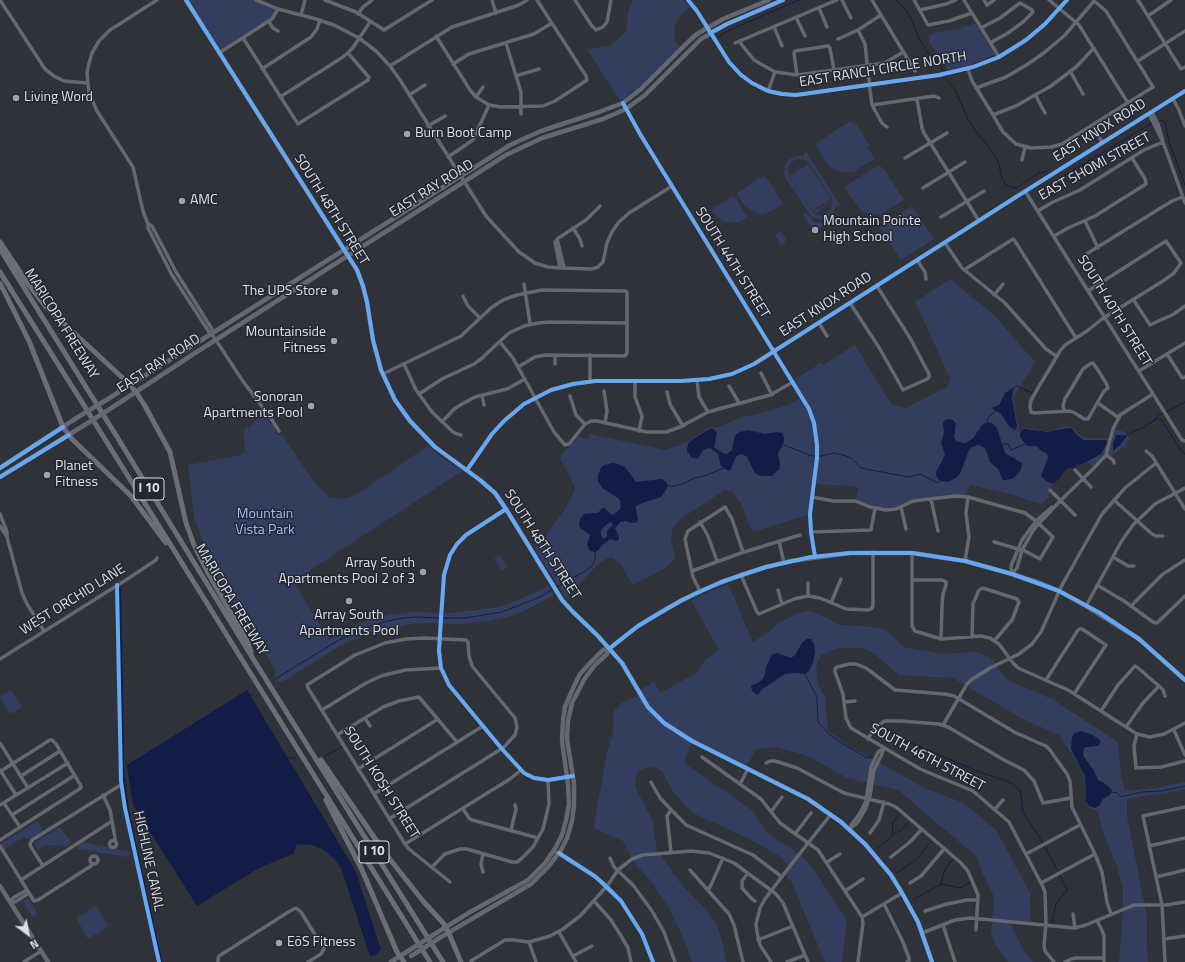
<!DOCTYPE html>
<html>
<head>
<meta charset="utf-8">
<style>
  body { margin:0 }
  #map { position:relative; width:1185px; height:962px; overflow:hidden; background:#303239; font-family:"Titillium Web",sans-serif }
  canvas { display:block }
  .north { position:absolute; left:8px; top:914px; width:40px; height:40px; -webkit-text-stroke:3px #232733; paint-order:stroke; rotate:148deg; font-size:11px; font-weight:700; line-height:16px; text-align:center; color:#dce0e7 }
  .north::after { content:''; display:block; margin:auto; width:14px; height:18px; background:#dce0e7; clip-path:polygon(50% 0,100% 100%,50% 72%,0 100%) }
</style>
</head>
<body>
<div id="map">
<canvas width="1185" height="962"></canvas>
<div class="north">N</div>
</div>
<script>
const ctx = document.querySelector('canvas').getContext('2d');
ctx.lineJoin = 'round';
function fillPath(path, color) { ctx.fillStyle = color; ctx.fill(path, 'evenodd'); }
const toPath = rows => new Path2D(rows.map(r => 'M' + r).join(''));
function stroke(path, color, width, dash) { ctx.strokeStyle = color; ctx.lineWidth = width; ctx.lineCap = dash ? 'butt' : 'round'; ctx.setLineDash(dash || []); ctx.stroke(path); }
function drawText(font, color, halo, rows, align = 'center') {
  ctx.font = font + ' "Titillium Web",sans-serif'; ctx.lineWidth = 3; ctx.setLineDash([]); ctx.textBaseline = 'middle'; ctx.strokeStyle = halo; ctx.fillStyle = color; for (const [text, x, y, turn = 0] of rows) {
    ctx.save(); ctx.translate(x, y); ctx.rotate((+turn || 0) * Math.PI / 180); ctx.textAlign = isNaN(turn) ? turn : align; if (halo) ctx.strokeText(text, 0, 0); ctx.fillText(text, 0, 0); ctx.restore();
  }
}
fillPath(toPath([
  [186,0,256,0,278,9,276,15,219,53],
  [633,0,683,0,690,7,678,18,675,25,674,40,680,47,644,84,620,101,587,49,610,46,626,32,628,12],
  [975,23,995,55,969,65,947,70,946,65,937,56,934,49,929,42,929,37,933,33,962,28],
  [849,122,852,122,857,125,869,145,867,147,875,159,853,172,842,172,835,170,828,165,815,144],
  [806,152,840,205,837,207,836,206,833,214,826,219,819,219,811,216,787,180,784,174,785,167,788,160,796,156,804,156,804,154],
  [798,159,805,160,810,164,832,199,832,201,813,212,816,213,832,201,831,209,826,215,819,216,813,213,789,177,788,170,789,164,795,160],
  [808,164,831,199,812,211,789,176],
  [880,166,884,169,904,200,882,214,872,215,863,212,859,208,844,187,876,167],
  [763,176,766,177,783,204,769,212,762,214,756,213,744,206,737,193],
  [732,196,735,197,748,218,735,223,723,221,716,216,711,210],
  [912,206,934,239,901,260,879,227],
  [806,213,815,223,822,223,826,222,828,224,814,231,803,215],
  [781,231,786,239,785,242,781,245,775,235],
  [950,279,994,315,1035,362,1013,398,1019,431,1026,428,1044,431,1051,431,1065,426,1071,427,1084,438,1108,438,1113,439,1115,429,1125,432,1130,440,1126,442,1126,448,1124,447,1111,456,1104,453,1093,467,1086,461,1073,468,1067,468,1059,479,1052,483,1051,488,1048,491,1050,492,1048,495,1049,497,1042,504,1010,494,970,485,964,497,921,500,901,507,879,510,855,501,858,488,852,486,814,484,810,514,756,531,753,531,750,527,741,503,733,492,725,490,680,519,676,524,672,530,671,538,675,559,664,569,633,585,630,581,620,563,612,558,606,559,599,563,566,598,535,549,543,541,559,516,561,516,572,496,575,489,573,483,560,459,563,453,578,437,588,439,590,434,665,450,688,442,708,428,718,427,742,417,766,412,788,405,802,397,792,381,821,363,823,365,855,345,891,404,906,408,947,387,950,378,915,302],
  [262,413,274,427,276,434,282,435,317,486,329,497,344,499,357,494,428,446,443,459,462,471,295,580,295,584,329,639,359,623,382,616,410,612,451,613,487,609,506,605,543,589,548,585,554,595,524,611,511,616,490,621,459,624,423,623,410,624,376,631,343,644,285,680,280,682,276,681,274,678,276,671,216,574,194,518,188,465,242,455,245,452,244,430,247,426,249,428],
  [500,555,508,567,502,571,494,559],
  [728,584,753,642,769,632,780,622,799,613,809,611,816,613,840,625,860,626,884,629,904,647,941,654,976,652,983,654,989,657,994,662,1005,678,1023,687,1052,699,1118,742,1121,775,1125,791,1156,788,1185,782,1185,789,1178,791,1127,799,1127,816,1147,918,1147,950,1148,962,1119,962,1123,912,1123,888,1116,864,1103,833,1097,810,1094,810,1089,808,1086,802,1084,778,1081,768,1059,735,1023,719,953,678,899,675,872,652,861,648,839,648,821,655,816,667,818,685,825,697,828,731,851,747,915,783,929,790,964,803,996,830,1030,893,1031,924,1010,922,1011,925,1025,953,1033,962,1008,962,995,944,991,933,994,897,983,874,976,856,898,790,847,778,805,755,777,747,756,749,746,768,692,741,684,763,752,810,766,832,802,856,818,876,847,921,842,962,825,962,791,881,784,874,790,866,778,855,747,838,693,813,674,793,662,771,657,768,647,767,639,771,636,776,635,784,636,789,653,821,657,853,661,853,662,857,681,884,710,914,718,928,723,945,726,962,692,962,685,942,670,910,651,881,634,863,623,841,594,828,594,825,607,753,613,733,614,711,622,703,637,696,642,689,654,682,660,693,698,672,705,660,719,650,691,600],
  [11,690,22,707,10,714,0,697],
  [37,821,43,831,30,839,24,837,4,849,1,844],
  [60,827,72,843,68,846,46,845,38,850,34,843],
  [83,842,131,852,128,857,78,849,77,847],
  [26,899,28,899,34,906,37,913,35,916,32,916,23,902],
  [96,906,109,926,88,939,76,918]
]), '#333e5f');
fillPath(toPath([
  [1017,385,1013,390,1012,399,1017,426,1016,429,1014,430,1008,425,1001,414,992,408,999,405,1005,393],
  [948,419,953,420,956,423,954,437,956,441,962,443,966,443,973,438,982,425,987,422,992,423,997,428,1005,453,1022,463,1021,470,1014,478,1006,480,1003,480,998,469,990,462,985,448,979,445,972,447,969,450,960,474,956,478,948,482,940,481,936,475,936,472,945,455,941,443,944,432,943,423,945,420],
  [711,428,715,430,717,433,714,447,723,453,727,454,732,450,735,435,740,432,748,430,765,434,776,432,782,433,784,438,784,442,778,454,780,464,779,469,772,476,760,476,755,473,747,457,742,454,738,455,736,457,731,469,728,471,721,466,718,454,710,448,703,450,698,459,692,458,687,451,688,444,692,440],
  [1067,428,1071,428,1077,435,1084,440,1106,440,1107,442,1105,447,1101,454,1092,459,1073,468,1067,468,1059,479,1054,483,1050,483,1045,480,1041,476,1042,473,1048,458,1047,454,1040,450,1037,446,1027,446,1025,444,1020,437,1020,433,1022,430,1025,429,1048,432],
  [1116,435,1126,435,1127,436,1120,445,1113,451,1113,444],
  [613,463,617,464,625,467,635,481,637,482,662,479,667,483,667,489,661,497,642,503,636,506,636,509,638,519,637,522,632,523,626,521,620,522,615,529,619,535,619,539,617,541,610,539,606,542,598,550,595,552,590,551,587,545,590,535,580,528,579,525,580,519,584,514,598,513,602,508,605,508,609,513,613,515,620,509,621,506,620,501,618,498,602,488,598,481,598,475,601,468,604,465],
  [611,522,613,525,607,531,607,537,603,539,601,535,601,530,607,524],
  [807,639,811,639,814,644,815,652,813,663,808,672,805,674,794,673,785,674,764,688,757,695,752,691,751,686,761,681,765,675,766,667,772,654,777,653,791,658,795,655,802,643],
  [247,690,356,872,381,950,375,955,370,956,341,868,333,858,322,849,312,845,297,844,293,854,259,868,197,906,133,805,127,765],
  [1081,731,1091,734,1100,740,1100,744,1097,746,1087,747,1084,748,1083,755,1094,771,1098,780,1107,785,1112,790,1111,794,1103,799,1099,806,1095,808,1089,806,1086,801,1085,776,1071,749,1072,737,1075,733]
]), '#111c47');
stroke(toPath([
  [896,0,907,11,913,23,918,37,927,52,938,62,943,70],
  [719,37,727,31,799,0],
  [945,78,955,90,968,119,975,130,988,146,998,161,1002,178,1006,185,1013,188,1020,186,1037,174,1046,171],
  [1159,121,1162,120,1165,123,1169,142,1185,185],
  [1065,175,1152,123],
  [1017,386,1034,394],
  [1166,412,1185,402],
  [1153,421,1158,416,1163,413],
  [987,423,988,418,996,410],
  [1127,435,1136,430,1140,429,1157,419,1161,419,1182,452,1185,454],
  [1003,444,1008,444,1011,450,1025,444],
  [784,445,812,456,822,456,833,453,843,455,851,458,861,468,908,477,920,474,938,483,941,480],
  [667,486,674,486,685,483,694,478,704,476,724,468],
  [557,587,585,571,593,565,595,558,595,551],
  [443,618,465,618,502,612,540,597,553,589],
  [805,674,817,697,818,722,830,735,842,743,867,758,871,757],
  [275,679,339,640,363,629,388,621,402,618,415,617,440,618],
  [250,696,254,693],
  [892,742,900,738,979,772,1012,783,1019,789,1021,794,1023,812,1043,843],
  [325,756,344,746],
  [288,758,295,758],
  [1112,792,1117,793,1121,797,1142,792,1162,791,1185,786],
  [892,835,901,830,909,822],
  [1044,846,1058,871],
  [878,848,892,836,893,822,900,814],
  [897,873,916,860,931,842],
  [941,884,960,888,971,882],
  [914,899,941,884,945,869,954,858],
  [1052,923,1056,904,1067,890,1059,874]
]), '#111c47', 1);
stroke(toPath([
  [120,589,123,776,128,811,161,962]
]), '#111c47', 2.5);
stroke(toPath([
  [0,0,45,69,54,76,64,81,87,83],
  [157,0,110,30,99,41,92,53,88,67,87,74,89,93,97,111,133,167,143,211,148,224,148,228,172,275,209,332,212,334,242,380,270,417,279,431],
  [256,0,278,9,316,19,334,25,359,38,376,51,390,66,400,80,486,216,519,252,535,263,548,267,560,268,592,269,598,267,603,262,607,243,612,232,618,223,629,213,672,186],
  [325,0,356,12,384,30,432,0],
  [492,0,496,13],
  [575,0,592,26,596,30,603,27,607,22,611,0],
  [688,0,697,11,729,62,741,75,752,83,768,91,782,94,796,95,939,75,973,67,999,57,1026,40,1045,24,1067,0],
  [842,0,851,18],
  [872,0,915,71],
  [914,0,928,25,949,21,972,13],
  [964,0,999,57],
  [984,0,987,5,994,0],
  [1049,0,1079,25,1128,103],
  [1138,0,1181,69,1185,67],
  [819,8,827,27],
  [920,10,946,4,956,0],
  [358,14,363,7,372,0],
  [301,15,305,0],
  [1148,16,1171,0],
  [796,17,805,36],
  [269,22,273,28,278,31],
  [774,27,782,46],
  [981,28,1000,18,1020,3,1032,10,1033,12,1023,22,1008,33,990,43],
  [858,30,865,44,870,90,872,105,882,123,887,127],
  [436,36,470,90,476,97,489,105],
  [243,38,298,124,368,80,369,77,367,75,348,53],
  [838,39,858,30,881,15],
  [739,41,754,60,775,72,797,75,885,63,903,52],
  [506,43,521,92,521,114],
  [735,43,837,0],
  [219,53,272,19,278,9],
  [1138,61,1185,31],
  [453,64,469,54,534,34,552,23],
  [390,66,452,27,519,5,527,0],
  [262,69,311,37,317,29,320,20],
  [968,69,972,81,974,84,993,115,1003,132,1016,144,1031,148,1051,147,1062,144,1153,87,1106,11,1094,1,1065,35,1045,52,1028,64,1006,77,976,88],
  [1070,71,1083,94],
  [797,75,794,53,795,51,828,46,830,48,834,70],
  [516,76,539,69],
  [768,91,775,72],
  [409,95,425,85],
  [1036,96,1045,113],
  [280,97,343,57,352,49,370,22],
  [476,97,483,87],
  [917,99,922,128,924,133,979,221],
  [1173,99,1179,110,1185,126],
  [623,103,640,134,809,409,814,423,817,445,817,458,810,514,811,532,815,557],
  [872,105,934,96,939,98],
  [1152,112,1158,124,1163,141],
  [1149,114,1163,142,1185,203],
  [993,115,1016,106,1051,86,1076,67,1094,48],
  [1092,125,1102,142],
  [428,126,445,116],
  [448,157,473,140,489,105,501,107,543,106,555,101,587,80,586,76,537,0],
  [905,158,947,133],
  [1022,160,1025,147],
  [923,188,965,162],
  [1025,191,1182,440,1185,441],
  [1038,211,1051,203,1080,190,1144,150,1163,142],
  [941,217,984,191],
  [1085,221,1098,248],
  [148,224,152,226,176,272,212,329,212,334],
  [573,228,580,239,582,246],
  [1054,236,1068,228,1095,216,1146,184,1145,179,1132,158],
  [557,239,586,220,600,206],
  [557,239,564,268],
  [555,242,560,268],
  [945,243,962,268,1005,303,1046,349,1056,356],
  [1088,253,1172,201,1182,197],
  [917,260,925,272,926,279],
  [964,270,1013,239,1015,241,1076,338],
  [524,284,530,324],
  [994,295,1003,284],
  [463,296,468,306,480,318],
  [1133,299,1150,325,1174,314,1185,306],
  [850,303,880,349,903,390,927,379,929,377,929,374,910,338,877,286],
  [819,323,827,336],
  [500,342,513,358,554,432,565,445,569,444,585,424,591,421,597,421,647,432,666,432,680,427,708,412,770,395,793,382],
  [1167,354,1181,376,1182,378,1185,377],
  [555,355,555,364],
  [404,364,416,390,432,412,453,432,457,434,461,435],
  [1139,371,1185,343],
  [761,373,772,395],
  [383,374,461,336,491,308,503,300,517,295,542,290,625,291,627,292,627,353,625,356,545,355,535,357,518,367],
  [697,380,699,397,708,412],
  [590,381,590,355],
  [635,381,635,397,642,416,639,431],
  [729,386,739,403],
  [604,391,607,411,605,423],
  [667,392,670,404,683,426],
  [419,394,442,379,474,364,482,358,509,333,524,326,538,323,549,322,627,323],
  [482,395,484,405],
  [570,396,576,415,585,424],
  [1098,403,1119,418],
  [1064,411,1063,405,1065,399,1083,369,1090,364,1093,363,1096,367,1106,383,1108,388,1104,391,1088,419,1084,419,1075,413,1070,411,1034,413,1031,412,1030,406,1031,400,1060,351,1065,345,1087,331,1102,319,1166,279,1174,273,1181,263,1166,241,1088,291],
  [442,422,454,409,462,404,475,397,507,389,525,379],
  [1146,451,1152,456,1185,509],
  [1106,455,1113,460,1114,463],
  [467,470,492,434,504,421,524,404,551,390,573,384,595,381,681,381,709,379,732,374,754,364,1016,197,1185,91],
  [1075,470,1091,487],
  [1050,490,1075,515],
  [812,497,833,501,855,501,870,507,886,510,896,509,913,501,921,500,956,496,968,497,1025,513,1036,521,1053,537,1040,559,1025,551,994,542],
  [931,499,938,531],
  [1114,500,1152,534,1156,536,1163,536],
  [901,507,906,529],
  [506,509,466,535,457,544,450,555,444,575,441,618,439,651,441,668,449,685,502,749,524,773,534,778,548,780,573,776],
  [0,514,7,532,7,537,22,593,27,604,44,631],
  [700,522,708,536,717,561],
  [0,526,7,537],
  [811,532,871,530,875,508],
  [779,541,784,563],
  [912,553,912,626,915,631,941,639,981,636,990,638,999,644,1013,663,1018,668,1068,690,1137,734,1150,737,1164,734,1185,723],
  [1113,557,1128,566,1134,566],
  [965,561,969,537,966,513,968,497],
  [692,571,741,553,800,535],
  [1012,574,1017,568,1022,550,1034,529,1060,501,1094,468,1106,455,1113,429,1120,415,1153,394],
  [1012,574,1011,566,1022,540,1036,521,1052,507],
  [741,575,757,612,759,614,794,599,808,596,820,598,846,609,868,610,871,609,873,606,873,552],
  [912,580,942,580,946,582,946,585,943,594,942,607,941,639],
  [1097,585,1124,601,1153,622,1157,623,1185,596],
  [778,590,782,604],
  [700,591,693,577,685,539,688,531,725,507,732,519,743,552],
  [808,596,808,583],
  [831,603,841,579],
  [1086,606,1121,542,1133,525,1155,504,1185,488],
  [1131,606,1163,574,1185,560],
  [972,637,973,604,979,590,983,588,1017,599,1019,602,1012,620,995,640],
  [0,659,129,578,156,560,157,558],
  [1046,680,1078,630,1080,629,1082,629,1106,645,1074,694],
  [844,702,855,701],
  [322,710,366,683,381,676,405,670,441,668],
  [1101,711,1118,685,1135,666,1137,667,1159,686,1163,690,1165,696],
  [365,718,370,726],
  [943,725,967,684,971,680,990,668,1019,654,1032,644,1041,632,1062,585,1102,514,1125,488,1156,463],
  [1126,727,1143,703,1159,686],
  [1174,730,1185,755],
  [1137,734,1134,746,1136,768,1161,767,1185,761],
  [337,735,383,707,399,701,419,697,457,742],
  [868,739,874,728,885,721,901,721,939,724,948,727,1004,760,1024,770,1034,781,1043,803,1071,798],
  [0,743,28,788],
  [702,757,761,799,780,823,818,850,862,917,863,923,858,962],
  [766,763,770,761,775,761,797,768,844,793,889,804,896,807,961,863,968,871,978,895,976,930],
  [358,769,438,719],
  [0,770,16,795],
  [21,776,60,751],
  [651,782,660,798,686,825,753,855,782,877],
  [740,784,748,769],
  [374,794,483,726],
  [103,795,110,810,115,838,115,841],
  [4,803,20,827],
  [0,805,68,763],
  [463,809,469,818,472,820,538,838],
  [995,809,1003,800],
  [771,812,782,797],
  [12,815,75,775],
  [389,819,498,751,504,747,515,735,517,727,515,718,472,666,469,656,468,642,466,640,425,638,406,639,385,643,355,655,307,685,308,688,405,844,409,849,450,882],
  [850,829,851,825,860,813,866,801,871,767,878,752,884,748],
  [850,829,858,822,866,808,870,796,874,770,882,754,884,748],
  [511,830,516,809,515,805],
  [870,833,879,820,884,802],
  [795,834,811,813],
  [0,840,81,788,81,786,56,744,52,740,50,740,1,771],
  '109.5 844a3.5 3.5 0 1 1 7 0a3.5 3.5 0 1 1-7 0Z',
  [405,844,510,779,521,770],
  [0,846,34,901,38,900,91,866,92,864],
  [1149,846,1185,838],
  [554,851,591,874,607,886,621,901,642,934,653,962],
  [671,852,667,816,671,810],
  [1026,854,1080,825],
  '90 860a4 4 0 1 1 8 0a4 4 0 1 1-8 0Z',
  [891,857,910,842,922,829],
  [610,858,614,867,633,885,652,911,664,932,675,962],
  [827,862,840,854],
  [43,866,31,847,30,844,32,840,119,786],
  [432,867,445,854,460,849,467,849,512,862,517,862,521,859,533,847,543,829,549,804,548,780],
  [690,870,729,914,734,925,743,962],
  [483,872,481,864,483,854],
  [748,873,742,881,742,888,752,899,755,901],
  [1156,877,1185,870],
  [21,880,112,821],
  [910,883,921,876,944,849],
  [1041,883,1095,854],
  [708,890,711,885,723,858],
  [845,891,863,879],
  [594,901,611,920,621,936,628,948,631,962],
  [11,902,13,898,27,890],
  [11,902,15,902,29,893],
  [884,904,902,940,909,958,909,961,907,962],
  [925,911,947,904,967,900,978,900],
  [1073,914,1075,928],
  [862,917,902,893],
  [1097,920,1104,935,1104,962],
  [943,925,955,962],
  [559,932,576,962],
  [922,933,955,920,971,918,1075,928,1086,925,1134,905,1166,905,1185,902],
  [1164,939,1185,936],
  [758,940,793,926],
  [529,942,536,962],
  [573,956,592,946],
  [471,961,505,940,513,940,529,942,550,936,563,929,580,916,607,886,618,870,632,859,643,855,691,851,709,853,734,863,776,894,783,903,808,962],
  [24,962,41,951],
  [218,962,218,959,219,956,290,911,296,908,301,912,324,949,321,954,308,962],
  [771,962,760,945,757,932,756,924,760,908,765,899,790,866,831,814],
  [787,962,805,955],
  [1054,962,1045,951,1044,946,1046,923,1045,892,1043,887,1009,822,973,791,920,769,851,728,846,718,843,694,835,672,835,669,837,667,849,664,856,664,866,668,895,690,944,694,954,696,1016,733,1046,746,1050,750,1067,774,1070,781,1072,807,1095,854,1102,872,1107,902,1111,914],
  [1065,962,1071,959,1076,958,1104,958],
  [1165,962,1162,905,1143,816,1185,807]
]), '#65686f', 3.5);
stroke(toPath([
  [186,0,357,270,363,286,367,302,373,340,381,370,395,400,410,421,435,447,480,480,495,493,506,509,562,600,573,612,597,635,622,663,648,707,664,723,692,741,808,799,841,822,865,844,891,875,902,893,918,922,932,962],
  [108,399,510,145,541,131,599,112,623,103,641,89,688,42,697,34,723,19,769,0],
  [113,407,192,355,506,155,542,138,603,119,626,109,645,95,701,39,727,24,783,0],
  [0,468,78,417],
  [0,477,83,426],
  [0,886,48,962],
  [438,932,470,912,528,880,545,863,556,847,562,835,566,820,569,804,568,784,562,741,563,720,565,707,574,686,580,674,591,662,603,650,610,648,638,626,664,610,700,591,741,575,766,567,791,561,850,553,912,553,965,561,1012,574,1040,583,1059,591,1086,606,1139,639,1185,680],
  [441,937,531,884,549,866,561,850,567,838,572,821,574,805,574,783,567,739,568,721,572,703,585,678,595,665,607,654,610,648],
  [391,962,408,951]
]), '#646872', 4.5);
stroke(toPath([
  [0,242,28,284,45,306,126,381,136,392,145,406,170,452,186,523,194,545,208,573,248,643,251,652],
  [0,249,114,432,252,657,443,962],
  [0,272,80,399,430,962],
  [0,283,29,341,63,427,72,439,131,496,166,543],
  [321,760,385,853,423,901,444,924,450,936,461,962],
  [326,800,362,870,397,952,404,962]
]), '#6b6e79', 5);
stroke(toPath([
  [78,417,108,399],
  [83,426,113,407],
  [408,951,438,932],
  [411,956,441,937]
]), '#646872', 4.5);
stroke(toPath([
  [186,0,357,270,363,286,367,302,373,340,381,370,395,400,410,421,435,447,480,480,495,493,506,509,562,600,573,612,597,635,622,663,648,707,664,723,692,741,808,799,841,822,865,844,891,875,902,893,918,922,932,962],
  [688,0,697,11,729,62,741,75,752,83,768,91,782,94,796,95,939,75,973,67,999,57,1026,40,1045,24,1067,0],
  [710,33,727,24,783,0],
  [623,103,640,134,809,409,814,423,817,445,817,458,810,514,811,532,815,557],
  [0,468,63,427],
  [467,470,492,434,504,421,524,404,551,390,573,384,595,381,681,381,709,379,732,374,754,364,1016,197,1185,91],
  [0,477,69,435],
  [506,509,466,535,457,544,450,555,444,575,441,618,439,651,441,668,449,685,502,749,524,773,534,778,548,780,573,776],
  [117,585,121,781,125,808,159,962],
  [610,648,638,626,682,600,721,582,766,567,811,557,850,553,912,553,965,561,1012,574,1059,591,1100,613,1139,639,1185,680],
  [559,853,596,877,621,901,642,934,653,962]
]), '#66a8f1', 4);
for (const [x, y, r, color] of [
  [16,98,4,"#a0a3aa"],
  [407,134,4,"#a0a3aa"],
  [182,201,4,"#a0a3aa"],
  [815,230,4,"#a0a3aa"],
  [335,292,4,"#a0a3aa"],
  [334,341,4,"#a0a3aa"],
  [311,406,4,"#a0a3aa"],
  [47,475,4,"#a0a3aa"],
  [423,572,4,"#a0a3aa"],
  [349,601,4,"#a0a3aa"],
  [279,943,4,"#a0a3aa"]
]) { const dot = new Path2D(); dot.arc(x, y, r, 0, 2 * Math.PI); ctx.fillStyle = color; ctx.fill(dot); stroke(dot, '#232733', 1.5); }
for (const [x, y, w] of [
  [149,489,30],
  [374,852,30]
]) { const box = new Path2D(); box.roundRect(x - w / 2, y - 11, w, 22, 3); ctx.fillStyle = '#232733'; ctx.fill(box); stroke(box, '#dce0e7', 1); }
drawText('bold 13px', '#dce0e7', null, [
  ["I 10",149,489],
  ["I 10",374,852]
]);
drawText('14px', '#dce0e7', '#232733', [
  ["EAST RANCH CIRCLE NORTH",883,70,-9],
  ["EAST KNOX ROAD",1100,131,-32],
  ["EAST SHOMI STREET",1095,167,-29],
  ["EAST RAY ROAD",432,189,-32],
  ["SOUTH 48TH STREET",331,210,58],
  ["SOUTH 44TH STREET",732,263,58],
  ["EAST KNOX ROAD",826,305,-33],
  ["SOUTH 40TH STREET",1114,311,58],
  ["MARICOPA FREEWAY",61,324,58],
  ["EAST RAY ROAD",159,364,-33],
  ["SOUTH 48TH STREET",542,545,57],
  ["WEST ORCHID LANE",73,600,-32],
  ["MARICOPA FREEWAY",231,600,59],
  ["SOUTH 46TH STREET",927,758,28],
  ["SOUTH KOSH STREET",381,783,58],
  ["HIGHLINE CANAL",148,861,78]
]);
drawText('14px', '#dce0e7', '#232733', [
  ["Living Word",24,98],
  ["Burn Boot Camp",415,134],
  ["AMC",190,201],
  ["Mountain Pointe",823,222],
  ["High School",823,238],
  ["The UPS Store",327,292,"right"],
  ["Mountainside",326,333,"right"],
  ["Fitness",326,349,"right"],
  ["Sonoran",303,398,"right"],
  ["Apartments Pool",303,414,"right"],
  ["Planet",55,467],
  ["Fitness",55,483],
  ["Array South",415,564,"right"],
  ["Apartments Pool 2 of 3",415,580,"right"],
  ["Array South",349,616,"center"],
  ["Apartments Pool",349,632,"center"],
  ["EōS Fitness",287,943]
], 'left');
drawText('14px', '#a5bdfd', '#232733', [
  ["Mountain",265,515],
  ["Vista Park",265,531]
]);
</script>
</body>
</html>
